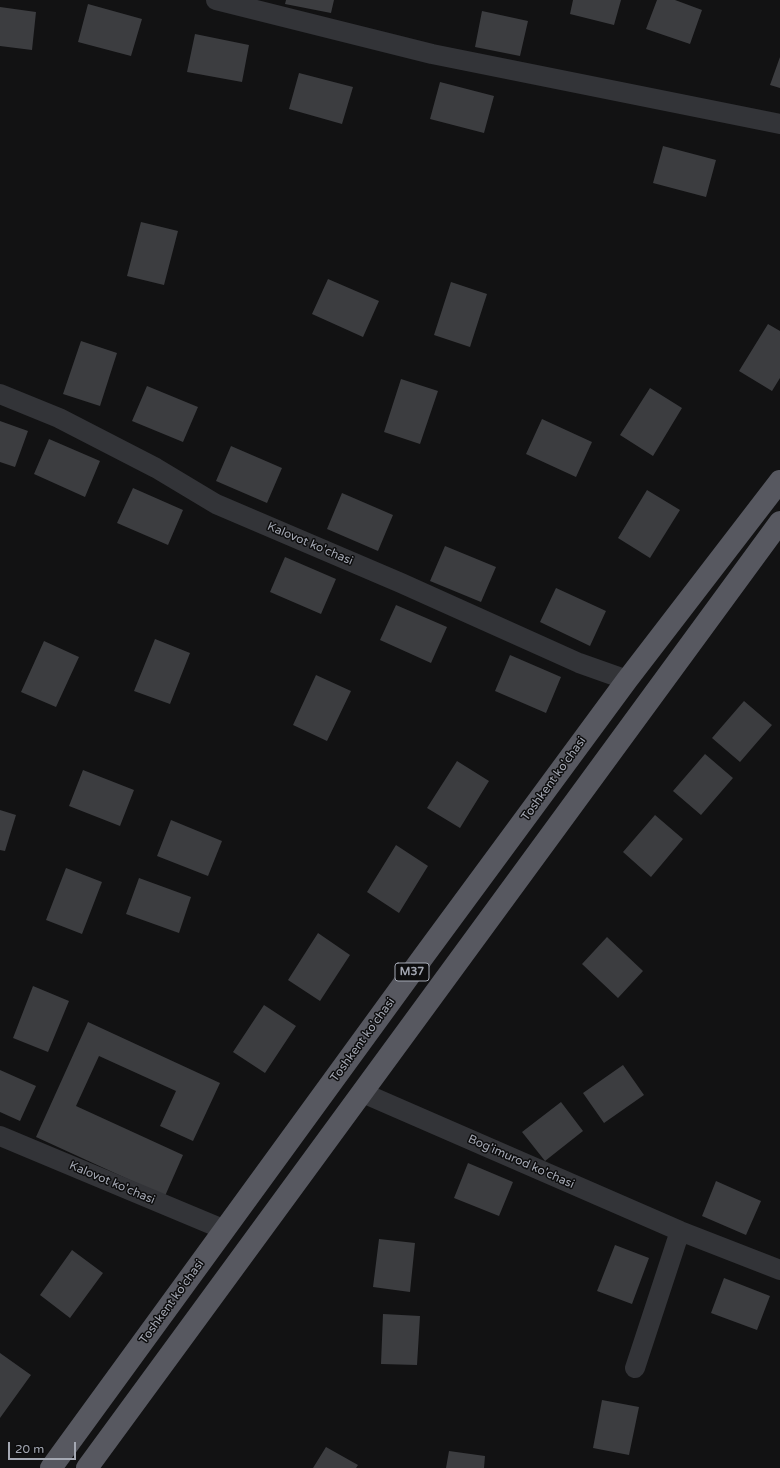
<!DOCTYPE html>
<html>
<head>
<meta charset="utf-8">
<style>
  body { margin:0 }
  #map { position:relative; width:780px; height:1468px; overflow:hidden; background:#121213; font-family:"Varela Round",sans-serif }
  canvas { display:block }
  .scale { position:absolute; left:8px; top:1442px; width:68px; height:18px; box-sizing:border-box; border:2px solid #a4a8b3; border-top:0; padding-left:5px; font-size:12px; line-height:14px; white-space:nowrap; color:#a4a8b3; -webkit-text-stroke:3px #0d0d0e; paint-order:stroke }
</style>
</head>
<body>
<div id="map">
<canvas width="780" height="1468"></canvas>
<div class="scale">20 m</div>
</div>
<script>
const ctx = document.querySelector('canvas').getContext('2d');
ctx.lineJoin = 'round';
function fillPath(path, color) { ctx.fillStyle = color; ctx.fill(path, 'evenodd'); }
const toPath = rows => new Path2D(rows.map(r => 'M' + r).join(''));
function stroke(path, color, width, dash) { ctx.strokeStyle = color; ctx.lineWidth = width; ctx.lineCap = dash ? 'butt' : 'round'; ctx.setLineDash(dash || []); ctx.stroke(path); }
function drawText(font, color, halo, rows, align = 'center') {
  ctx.font = font + ' "Varela Round",sans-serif'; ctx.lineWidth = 3; ctx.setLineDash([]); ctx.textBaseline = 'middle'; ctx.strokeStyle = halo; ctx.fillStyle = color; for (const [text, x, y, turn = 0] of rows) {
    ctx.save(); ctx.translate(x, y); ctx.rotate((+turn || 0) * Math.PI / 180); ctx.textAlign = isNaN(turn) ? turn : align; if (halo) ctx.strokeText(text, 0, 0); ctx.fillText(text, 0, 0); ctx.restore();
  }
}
fillPath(toPath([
  [286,0,334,0,331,13,285,4],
  [573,0,621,0,614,25,570,14],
  [657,0,675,0,702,10,690,44,646,29],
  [88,4,142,19,131,56,78,42],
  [0,7,36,12,32,50,0,46],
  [482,11,528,21,520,56,475,47],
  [195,34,249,45,242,82,187,72],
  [780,57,780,88,770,85],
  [299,73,353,87,342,124,289,109],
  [440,82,494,96,484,133,430,119],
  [663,146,716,160,706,197,653,183],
  [141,222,178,231,164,285,127,276],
  [328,279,379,301,363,337,312,314],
  [451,282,487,294,470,347,434,335],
  [768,324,780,331,780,378,772,391,739,371],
  [81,341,117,353,100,406,63,394],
  [401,379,438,391,420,444,384,432],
  [147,386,198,407,183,442,132,421],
  [650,388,682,408,653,456,620,435],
  [542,419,592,442,576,477,526,454],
  [0,421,28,431,15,467,0,462],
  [49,439,100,461,85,497,34,474],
  [231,446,282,468,267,503,216,481],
  [133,488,183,510,168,545,117,523],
  [647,490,680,510,650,558,618,538],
  [342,493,393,515,378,551,327,529],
  [445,546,496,567,481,602,430,581],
  [285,557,336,579,321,614,270,592],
  [556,588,606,611,590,646,540,622],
  [396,605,447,627,431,663,380,640],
  [155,639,190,653,170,704,134,691],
  [44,641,79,657,56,707,21,692],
  [510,655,561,677,546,713,495,691],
  [316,675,351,691,327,741,293,725],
  [744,701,772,725,740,762,712,738],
  [705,754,733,778,701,815,673,791],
  [457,761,489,781,460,828,427,808],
  [83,770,134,790,120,826,69,806],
  [0,810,16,815,5,851,0,850],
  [655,815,683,839,651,877,623,852],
  [171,820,222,841,208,876,157,856],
  [396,845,428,866,399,913,367,892],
  [66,868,102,882,82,934,46,920],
  [139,878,191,897,179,933,126,914],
  [318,933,350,955,320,1001,288,980],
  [607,937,643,971,618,998,582,964],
  [33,986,69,1001,48,1052,13,1038],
  [264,1005,296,1026,265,1073,233,1052],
  [88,1022,220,1083,193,1141,160,1126,176,1091,99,1056,76,1106,183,1155,165,1196,36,1137],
  [623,1065,644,1095,604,1123,583,1093],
  [0,1070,36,1086,20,1121,0,1112],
  [561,1102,583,1131,545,1161,522,1132],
  [468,1163,513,1182,499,1216,454,1198],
  [716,1181,761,1201,746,1235,702,1216],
  [379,1239,415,1243,410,1292,373,1287],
  [615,1245,649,1258,632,1304,597,1291],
  [72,1250,103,1273,70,1318,40,1295],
  [724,1278,770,1296,757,1330,711,1313],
  [383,1314,420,1316,417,1365,381,1364],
  [0,1353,31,1375,0,1418],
  [602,1400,639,1407,629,1455,593,1448],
  [326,1447,358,1465,356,1468,313,1468],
  [449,1451,485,1456,484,1468,446,1468]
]), '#3c3d40');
stroke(toPath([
  [216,0,432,54,780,124],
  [0,394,59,418,156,468,216,504,401,583,579,663,627,680],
  [363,1093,680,1231,780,1270],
  [0,1136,225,1230],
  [635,1368,680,1231]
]), '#333438', 20);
stroke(toPath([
  [51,1468,423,957,627,680,780,481],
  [87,1468,780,522]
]), '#575860', 22);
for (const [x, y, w] of [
  [412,972,34]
]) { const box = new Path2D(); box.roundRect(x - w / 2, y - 9, w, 18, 3); ctx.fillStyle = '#0d0d0e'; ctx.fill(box); stroke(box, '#a4a8b3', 1); }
drawText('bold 11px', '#a4a8b3', null, [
  ["M37",412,972]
]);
drawText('12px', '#a4a8b3', '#0d0d0e', [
  ["Kalovot ko'chasi",310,544,23],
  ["Toshkent ko'chasi",554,779,-54],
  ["Toshkent ko'chasi",363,1040,-54],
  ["Bog'imurod ko'chasi",521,1162,24],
  ["Kalovot ko'chasi",112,1183,23],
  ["Toshkent ko'chasi",172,1302,-54]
]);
</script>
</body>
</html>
